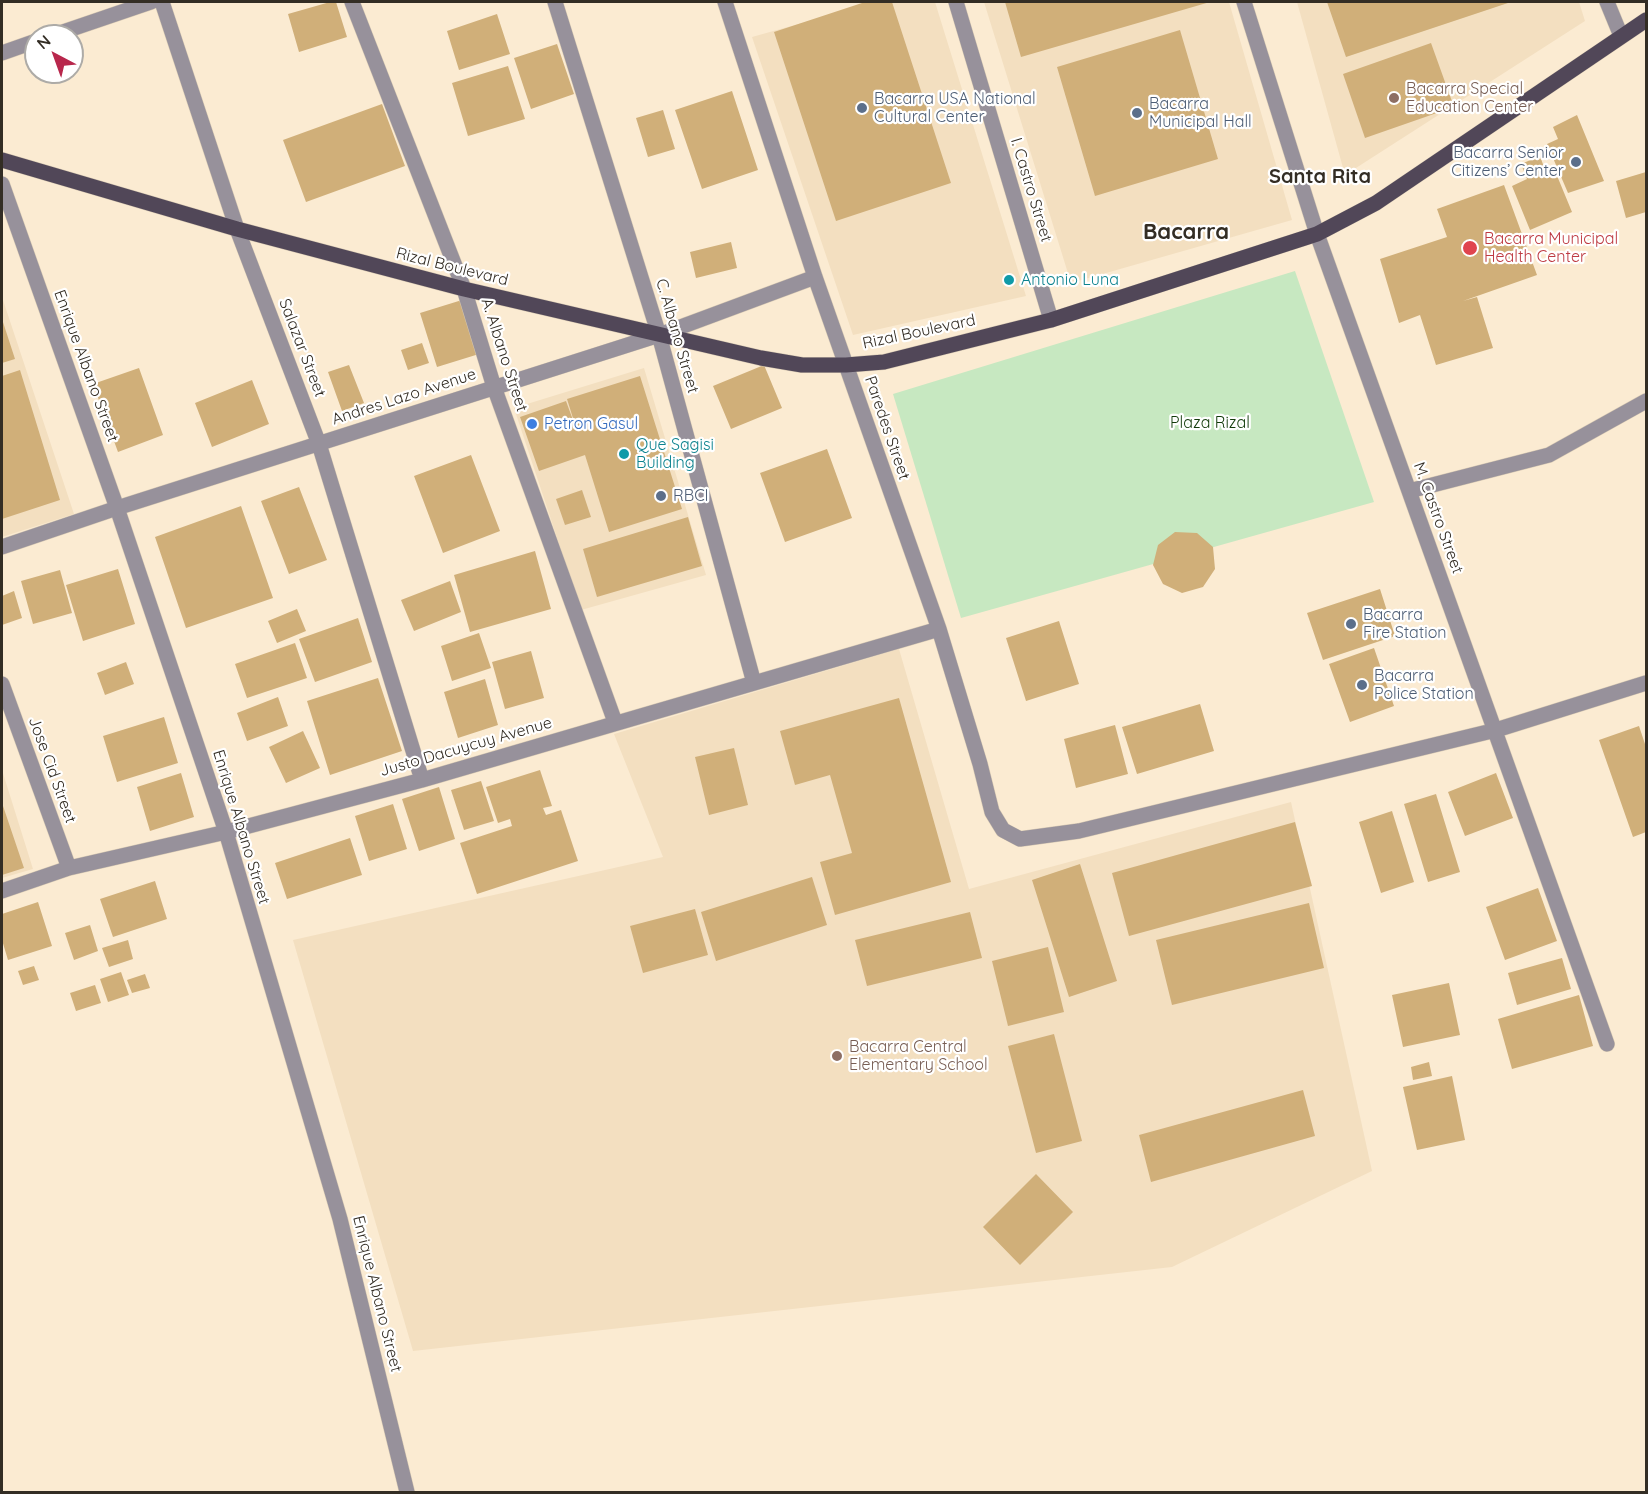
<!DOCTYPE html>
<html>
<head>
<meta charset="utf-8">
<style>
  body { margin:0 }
  #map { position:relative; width:1648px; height:1494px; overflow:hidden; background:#fbebd2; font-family:Quicksand,sans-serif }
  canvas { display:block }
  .frame { position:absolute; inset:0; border:3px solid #332d24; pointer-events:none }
  .north { position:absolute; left:24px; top:24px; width:60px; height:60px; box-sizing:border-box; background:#fff; border:2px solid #adaba7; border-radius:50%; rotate:319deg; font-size:16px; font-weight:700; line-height:24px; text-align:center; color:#332d24 }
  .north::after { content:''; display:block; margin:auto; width:21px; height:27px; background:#b8274c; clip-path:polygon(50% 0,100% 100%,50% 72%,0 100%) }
</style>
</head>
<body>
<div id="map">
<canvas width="1648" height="1494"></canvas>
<div class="frame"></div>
<div class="north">N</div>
</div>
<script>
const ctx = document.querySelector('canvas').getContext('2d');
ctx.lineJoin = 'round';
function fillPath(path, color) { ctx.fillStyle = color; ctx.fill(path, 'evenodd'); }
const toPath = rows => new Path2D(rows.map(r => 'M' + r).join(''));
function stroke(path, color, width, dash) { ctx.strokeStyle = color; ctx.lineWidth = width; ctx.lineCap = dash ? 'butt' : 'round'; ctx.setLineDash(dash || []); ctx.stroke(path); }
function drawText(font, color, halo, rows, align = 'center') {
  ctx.font = font + ' Quicksand,sans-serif'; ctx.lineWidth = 4.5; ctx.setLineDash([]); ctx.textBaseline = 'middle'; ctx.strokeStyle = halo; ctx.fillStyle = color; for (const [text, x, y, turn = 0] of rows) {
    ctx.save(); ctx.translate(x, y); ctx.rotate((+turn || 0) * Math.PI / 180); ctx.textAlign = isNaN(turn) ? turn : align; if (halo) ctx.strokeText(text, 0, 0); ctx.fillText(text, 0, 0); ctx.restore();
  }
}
fillPath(toPath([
  [877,2,935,2,1026,296,853,335,752,37],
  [984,2,1229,2,1292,220,1071,283],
  [1297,2,1579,2,1585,21,1345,175],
  [2,297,74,514,2,537],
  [644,368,706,575,581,610,514,408],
  [899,649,969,889,1291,802,1372,1171,1172,1267,413,1351,293,940,663,857,614,734],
  [2,770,33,869,2,878]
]), '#f3dfc0');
fillPath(toPath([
  [1295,271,1374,502,961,618,893,394]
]), '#c7e8c1');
fillPath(toPath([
  [330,2,336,2,347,37,299,52,288,14],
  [865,2,892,2,951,183,836,221,774,32],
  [1005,2,1210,2,1021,57],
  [1327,2,1511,2,1346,57],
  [497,14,510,54,459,70,447,31],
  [1180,30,1218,159,1095,196,1057,67],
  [1431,43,1454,107,1365,138,1343,74],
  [557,44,574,94,531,109,514,58],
  [508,66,525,119,468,136,452,83],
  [732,91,758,170,702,189,675,110],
  [382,104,405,166,306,202,283,140],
  [663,110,675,149,648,157,636,118],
  [1577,115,1604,181,1568,193,1547,144,1558,139,1553,127],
  [1540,156,1545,170,1553,166,1572,212,1530,230,1512,186,1527,179,1521,164],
  [1646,172,1646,212,1626,218,1616,181],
  [1504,185,1537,275,1463,301,1477,297,1493,348,1436,365,1420,315,1399,323,1380,259,1447,237,1437,209],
  [731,242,737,268,696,278,690,252],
  [462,300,479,354,437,367,420,313],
  [2,319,15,359,2,363],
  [422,343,429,363,408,370,401,350],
  [349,365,364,403,342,411,328,372],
  [764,365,782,408,731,429,713,386],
  [139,368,163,435,118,452,93,384],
  [20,370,60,500,2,519,2,376],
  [640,376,682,509,609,532,585,455,539,471,520,417,566,401,577,431,567,399],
  [252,380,269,424,212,447,195,403],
  [827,449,852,518,785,542,760,473],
  [471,455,500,531,443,553,414,476],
  [299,487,327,560,289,574,261,501],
  [582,490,591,517,565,525,556,499],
  [241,506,273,598,186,628,155,537],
  [688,517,702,566,597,597,583,549],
  [1175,532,1197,533,1213,547,1215,569,1203,587,1182,593,1163,584,1153,565,1158,545],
  [535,551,551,609,470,632,454,575],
  [118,569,135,624,83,641,66,585],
  [60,570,72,613,33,624,21,581],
  [450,581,461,612,414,631,401,600],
  [1380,589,1395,636,1323,660,1307,613],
  [14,591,22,618,2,625,2,596],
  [297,609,306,631,277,643,268,621],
  [358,618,372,662,315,682,299,639],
  [1059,621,1079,684,1026,701,1006,638],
  [479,633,491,668,452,681,441,646],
  [295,643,307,678,247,698,235,664],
  [1374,648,1394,706,1350,722,1329,664],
  [531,651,544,698,505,709,492,662],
  [126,662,134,684,105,695,97,673],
  [378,678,402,751,330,775,307,701],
  [485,679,498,725,458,738,444,692],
  [278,697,288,726,247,741,237,713],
  [899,698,951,882,835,915,820,862,852,853,830,775,795,785,780,731],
  [1200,704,1214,751,1137,774,1122,727],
  [164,717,178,763,117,782,103,736],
  [1115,725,1128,774,1076,788,1064,739],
  [1639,726,1646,747,1646,832,1633,837,1599,740],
  [303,731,320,768,286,783,269,747],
  [734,748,748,805,709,815,695,757],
  [540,770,552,806,543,808,546,815,561,810,578,861,477,894,460,843,512,826,510,819,498,823,486,787],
  [181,773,194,817,150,831,137,787],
  [1496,773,1513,818,1465,836,1448,792],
  [481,781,494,821,464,830,451,790],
  [439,787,455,839,419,851,402,799],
  [1436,794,1460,872,1428,882,1404,804],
  [2,803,24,868,2,875],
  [393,804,407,849,369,861,355,816],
  [1392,811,1414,882,1381,893,1359,822],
  [1295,822,1312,886,1129,936,1112,873],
  [350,838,362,875,287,899,275,863],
  [1080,864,1117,981,1069,997,1032,880],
  [812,877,827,925,716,961,701,912],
  [155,881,167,919,113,937,100,899],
  [1538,888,1557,941,1505,960,1486,907],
  [38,902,52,946,8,960,2,940,2,914],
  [1309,903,1324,968,1172,1005,1156,940],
  [695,909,708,955,643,973,630,926],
  [970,912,982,958,867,986,855,940],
  [90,925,98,951,74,960,65,933],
  [128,940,133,959,109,967,102,948],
  [1048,947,1064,1012,1008,1026,992,961],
  [1562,958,1571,989,1517,1005,1508,973],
  [34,966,39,980,23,985,18,971],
  [121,972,129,995,108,1002,100,979],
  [145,974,150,988,132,993,127,980],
  [1449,983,1460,1035,1403,1047,1392,995],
  [95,985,101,1003,76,1011,70,993],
  [1579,995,1593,1046,1512,1069,1498,1019],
  [1054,1034,1082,1141,1036,1153,1008,1046],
  [1429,1062,1432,1076,1413,1080,1411,1067],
  [1452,1076,1465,1140,1417,1150,1403,1087],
  [1303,1090,1315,1136,1151,1182,1139,1135],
  [1036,1174,1073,1212,1020,1265,983,1227]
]), '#d0af79');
const minor = toPath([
  [162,2,237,229,319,444,422,780],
  [352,2,464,289,494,387,615,722],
  [555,2,659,335,754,683],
  [725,2,815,277,939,629,980,764,992,812,1003,830,1020,839,1079,831,1496,730,1646,683],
  [956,2,1051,320],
  [1244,2,1317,234,1607,1044],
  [1607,2,1621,36],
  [51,36,151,2],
  [2,53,36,41],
  [2,184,117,508,226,832,340,1219,407,1492],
  [1409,491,1549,455,1646,401],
  [2,547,117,508,659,335,815,277],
  [2,684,69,868],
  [2,891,69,868,226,832,422,780,939,629]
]);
const major = toPath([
  [2,160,237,229,464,289,761,358,802,365,846,365,884,362,1051,320,1317,234,1376,203,1646,20]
]);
stroke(minor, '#d7c9b3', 16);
stroke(major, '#d7c9b3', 16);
stroke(minor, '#97919b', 15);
stroke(major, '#514758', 15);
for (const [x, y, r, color] of [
  [1394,98,6,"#8d6e63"],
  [862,108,6,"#5c6f8a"],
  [1137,113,6,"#5c6f8a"],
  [1576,162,6,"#5c6f8a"],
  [1470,248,8,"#e0444e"],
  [1009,280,6,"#0f9aa8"],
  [532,424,6,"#3f7fe0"],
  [624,454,6,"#0f9aa8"],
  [661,496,6,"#5c6f8a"],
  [1351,624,6,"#5c6f8a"],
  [1362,685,6,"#5c6f8a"],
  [837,1056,6,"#8d6e63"]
]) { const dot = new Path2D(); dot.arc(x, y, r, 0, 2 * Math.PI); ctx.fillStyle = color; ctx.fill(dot); stroke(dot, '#fff', 2); }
drawText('16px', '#785e54', '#fff', [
  ["Bacarra Special",1406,89],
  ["Education Center",1406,107],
  ["Bacarra Central",849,1047],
  ["Elementary School",849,1065]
], 'left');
drawText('16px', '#4e5e75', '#fff', [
  ["Bacarra USA National",874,99],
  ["Cultural Center",874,117],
  ["Bacarra",1149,104],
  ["Municipal Hall",1149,122],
  ["Bacarra Senior",1564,153,"right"],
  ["Citizens’ Center",1564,171,"right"],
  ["RBCI",673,496],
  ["Bacarra",1363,615],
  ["Fire Station",1363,633],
  ["Bacarra",1374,676],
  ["Police Station",1374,694]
], 'left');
drawText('16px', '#332d24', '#fff', [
  ["I. Castro Street",1031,190,73],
  ["Rizal Boulevard",452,267,14],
  ["Rizal Boulevard",919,332,-12],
  ["C. Albano Street",677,336,74],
  ["Salazar Street",302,348,69],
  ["A. Albano Street",504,355,72],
  ["Enrique Albano Street",86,366,70],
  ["Andres Lazo Avenue",404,397,-18],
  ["Paredes Street",887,428,71],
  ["M. Castro Street",1438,518,70],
  ["Justo Dacuycuy Avenue",466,747,-16],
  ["Jose Cid Street",52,770,70],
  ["Enrique Albano Street",241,827,73],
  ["Enrique Albano Street",377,1294,76]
]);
drawText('16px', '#be3a42', '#fff', [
  ["Bacarra Municipal",1484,239],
  ["Health Center",1484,257]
], 'left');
drawText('16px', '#0d838f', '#fff', [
  ["Antonio Luna",1021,280],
  ["Que Sagisi",636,445],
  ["Building",636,463]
], 'left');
drawText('16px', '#123b0a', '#fff', [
  ["Plaza Rizal",1210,423]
]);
drawText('16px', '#366cbe', '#fff', [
  ["Petron Gasul",544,424]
], 'left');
drawText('bold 20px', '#332d24', '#fff', [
  ["Santa Rita",1320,177]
]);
drawText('bold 22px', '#332d24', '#fff', [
  ["Bacarra",1186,232]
]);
</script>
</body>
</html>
